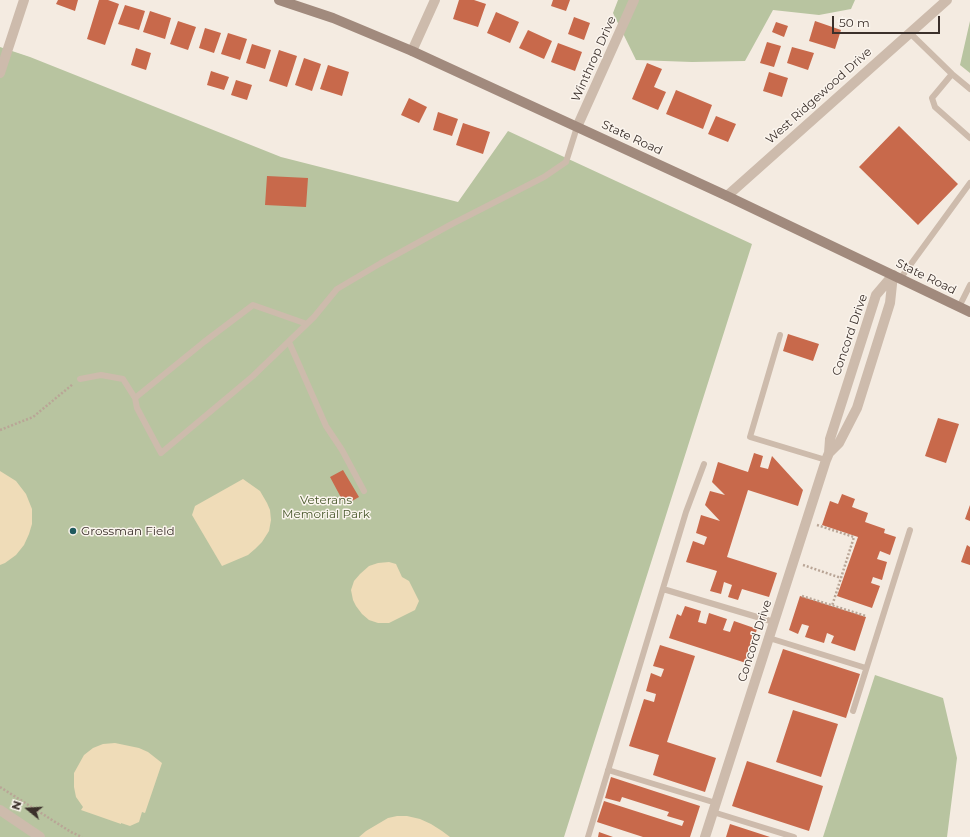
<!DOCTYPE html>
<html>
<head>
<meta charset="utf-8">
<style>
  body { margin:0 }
  #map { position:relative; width:970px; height:837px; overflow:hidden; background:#f4ebe1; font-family:Montserrat,sans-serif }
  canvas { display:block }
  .north { position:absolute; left:8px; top:789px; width:40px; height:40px; -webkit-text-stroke:3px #fbf5ee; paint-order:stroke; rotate:288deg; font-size:11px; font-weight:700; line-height:16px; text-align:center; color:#3b302b }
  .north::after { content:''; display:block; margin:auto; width:14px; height:18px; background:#3b302b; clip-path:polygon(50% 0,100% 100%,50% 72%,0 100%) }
  .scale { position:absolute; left:832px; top:16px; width:108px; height:18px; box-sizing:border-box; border:2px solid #3b302b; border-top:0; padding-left:5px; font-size:12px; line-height:14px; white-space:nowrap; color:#3b302b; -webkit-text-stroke:3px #fbf5ee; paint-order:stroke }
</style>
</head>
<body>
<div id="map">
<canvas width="970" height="837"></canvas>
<div class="north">N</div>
<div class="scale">50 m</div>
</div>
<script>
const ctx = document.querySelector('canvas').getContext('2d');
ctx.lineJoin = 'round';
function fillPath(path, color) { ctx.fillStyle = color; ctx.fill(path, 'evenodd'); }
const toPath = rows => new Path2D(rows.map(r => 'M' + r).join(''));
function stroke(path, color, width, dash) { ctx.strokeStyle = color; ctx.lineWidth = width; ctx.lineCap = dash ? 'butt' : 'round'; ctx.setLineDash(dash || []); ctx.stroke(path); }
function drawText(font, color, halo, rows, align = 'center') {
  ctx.font = font + ' Montserrat,sans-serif'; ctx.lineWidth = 3; ctx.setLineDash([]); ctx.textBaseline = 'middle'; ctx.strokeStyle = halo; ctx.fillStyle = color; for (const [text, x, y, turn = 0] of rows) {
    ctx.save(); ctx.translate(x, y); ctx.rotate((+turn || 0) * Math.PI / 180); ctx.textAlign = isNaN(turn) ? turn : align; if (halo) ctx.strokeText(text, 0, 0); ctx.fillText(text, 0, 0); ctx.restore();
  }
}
fillPath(toPath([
  [618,0,855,0,851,9,819,15,773,10,745,61,692,62,636,60,613,13],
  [970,21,970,73,960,65],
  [0,47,30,57,281,157,458,202,508,131,752,244,564,837,0,837],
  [875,675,943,698,957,758,947,837,823,837]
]), '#b8c4a0');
fillPath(toPath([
  [0,471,16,481,26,494,32,509,32,524,29,534,24,545,16,555,5,563,0,565],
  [243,479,260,491,267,503,270,510,271,520,269,531,262,542,255,549,248,555,222,566,192,515,195,506],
  [389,562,396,564,402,577,409,581,419,601,415,610,389,623,378,623,369,620,362,614,356,606,353,600,351,590,354,581,360,574,369,566,378,563],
  [115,743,139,748,148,752,162,763,145,813,142,812,139,822,130,826,121,823,121,824,81,810,83,807,76,797,74,787,74,773,84,755,93,748,103,744],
  [397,816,407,816,420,819,431,824,442,831,450,837,359,837,366,831,388,818]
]), '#efdcb8');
fillPath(toPath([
  [58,0,78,0,75,11,56,4],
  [99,0,108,0,119,4,105,45,87,39],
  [459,0,474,0,486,4,478,27,453,19],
  [553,0,570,0,566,11,551,6],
  [125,5,145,11,139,30,118,24],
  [150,11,171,18,165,39,143,32],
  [496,12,519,22,510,43,487,33],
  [574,17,590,23,584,40,568,34],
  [178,21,196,27,188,50,170,44],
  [815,21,841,30,835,49,809,41],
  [776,22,788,26,784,37,772,32],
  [205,28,221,33,214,53,199,48],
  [528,30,552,41,544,59,519,48],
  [228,33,247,39,240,60,221,54],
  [767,42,781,46,774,67,760,63],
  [558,43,582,52,575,71,551,62],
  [252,44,271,50,265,69,246,63],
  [792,47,814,53,808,70,787,63],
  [136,48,151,53,146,70,131,65],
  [279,50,297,56,287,87,269,81],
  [304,58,321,64,312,91,295,85],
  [647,63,662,69,654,87,666,92,658,110,632,99],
  [328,65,349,72,342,96,320,89],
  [211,71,229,77,224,90,207,85],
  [769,72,788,78,782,97,763,91],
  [236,80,252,85,247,100,231,95],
  [676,90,712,105,703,129,666,114],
  [409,98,427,107,419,123,401,115],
  [438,112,458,119,452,136,433,130],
  [716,116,736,124,728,142,708,134],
  [463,123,490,132,483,154,456,145],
  [899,126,958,184,918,225,859,167],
  [267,176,308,178,306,207,265,205],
  [788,334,819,344,813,361,783,351],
  [938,418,959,424,946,463,925,456],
  [754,453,763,456,760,467,768,469,772,456,803,490,798,506,748,490,727,557,777,573,769,597,742,589,738,600,728,597,732,585,724,582,721,594,710,591,717,571,686,562,693,541,704,545,707,537,696,533,701,515,720,521,705,505,710,491,725,495,712,482,718,462,748,472],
  [343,470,359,497,345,505,330,477],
  [842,494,855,499,852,507,868,513,865,522,885,529,884,533,896,537,890,555,880,551,877,559,887,562,882,580,873,577,871,583,880,586,872,608,837,596,858,537,822,525,830,501,838,504],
  [970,505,970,521,965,519],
  [967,545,970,547,970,565,961,562],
  [800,596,866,617,855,651,831,643,834,636,827,633,824,643,805,637,809,626,802,624,798,634,789,630],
  [685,606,701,611,698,622,706,624,709,613,727,619,723,630,730,632,734,621,757,629,746,663,669,638,677,614,681,616],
  [660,645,695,656,667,742,716,758,705,792,653,775,659,755,629,746,644,699,654,702,656,694,646,691,651,673,661,677,664,669,653,666],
  [783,649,860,674,846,718,768,693],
  [793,710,838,724,821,777,776,762],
  [747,761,823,786,809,831,732,806],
  [611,777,700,806,690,837,643,837,597,822,604,801,682,826,684,821,667,816,669,812,622,797,620,802,605,798],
  [730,824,770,837,726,837],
  [599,832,613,837,598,837]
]), '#c8694b');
stroke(toPath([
  [0,430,33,417,73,384],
  [817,525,854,537,832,606],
  [803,565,841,578],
  [802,596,866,616],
  [0,787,71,832,82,837]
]), '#b9a596', 2.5, [2, 2]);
stroke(toPath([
  [910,33,952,74,970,89],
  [952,74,932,98,935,107,970,138],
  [900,279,970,183],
  [959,307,970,285],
  [307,324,253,305,204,342,135,398,137,408,161,453,253,376,314,317,337,289,381,263,450,225,544,177,566,162,577,127],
  [780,335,750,437,826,460],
  [289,342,326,426,342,450,364,491],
  [80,379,101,375,123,379,135,398],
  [663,589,774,622],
  [769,638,866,668],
  [853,711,910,530],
  [608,770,716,803],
  [713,812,794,837],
  [588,837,686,512,704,464]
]), '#cdbbac', 6);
stroke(toPath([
  [412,51,435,0],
  [0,73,24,0],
  [577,127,634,0],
  [829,453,830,439,876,295,893,275],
  [0,810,40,837],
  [705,837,826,460,829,453,839,443,857,408,890,303,893,275]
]), '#cdbbac', 10);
stroke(toPath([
  [727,196,947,0]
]), '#cdbbac', 10);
stroke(toPath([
  [279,0,333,18,412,51,727,196,970,312]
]), '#a18a7d', 10);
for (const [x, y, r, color] of [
  [73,531,4,"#1f5a5e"]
]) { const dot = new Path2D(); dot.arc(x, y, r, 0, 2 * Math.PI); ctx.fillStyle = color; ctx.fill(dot); stroke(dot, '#fbf5ee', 1.5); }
drawText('12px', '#3b302b', '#fbf5ee', [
  ["Winthrop Drive",594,59,-66],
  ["West Ridgewood Drive",819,96,-42],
  ["State Road",632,138,25],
  ["State Road",926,277,26],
  ["Concord Drive",850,335,-71],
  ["Concord Drive",755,641,-72]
]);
drawText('12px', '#4a5a2e', '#fbf5ee', [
  ["Veterans",326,500],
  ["Memorial Park",326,514]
]);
drawText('12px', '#3b302b', '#fbf5ee', [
  ["Grossman Field",81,531]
], 'left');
</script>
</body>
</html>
